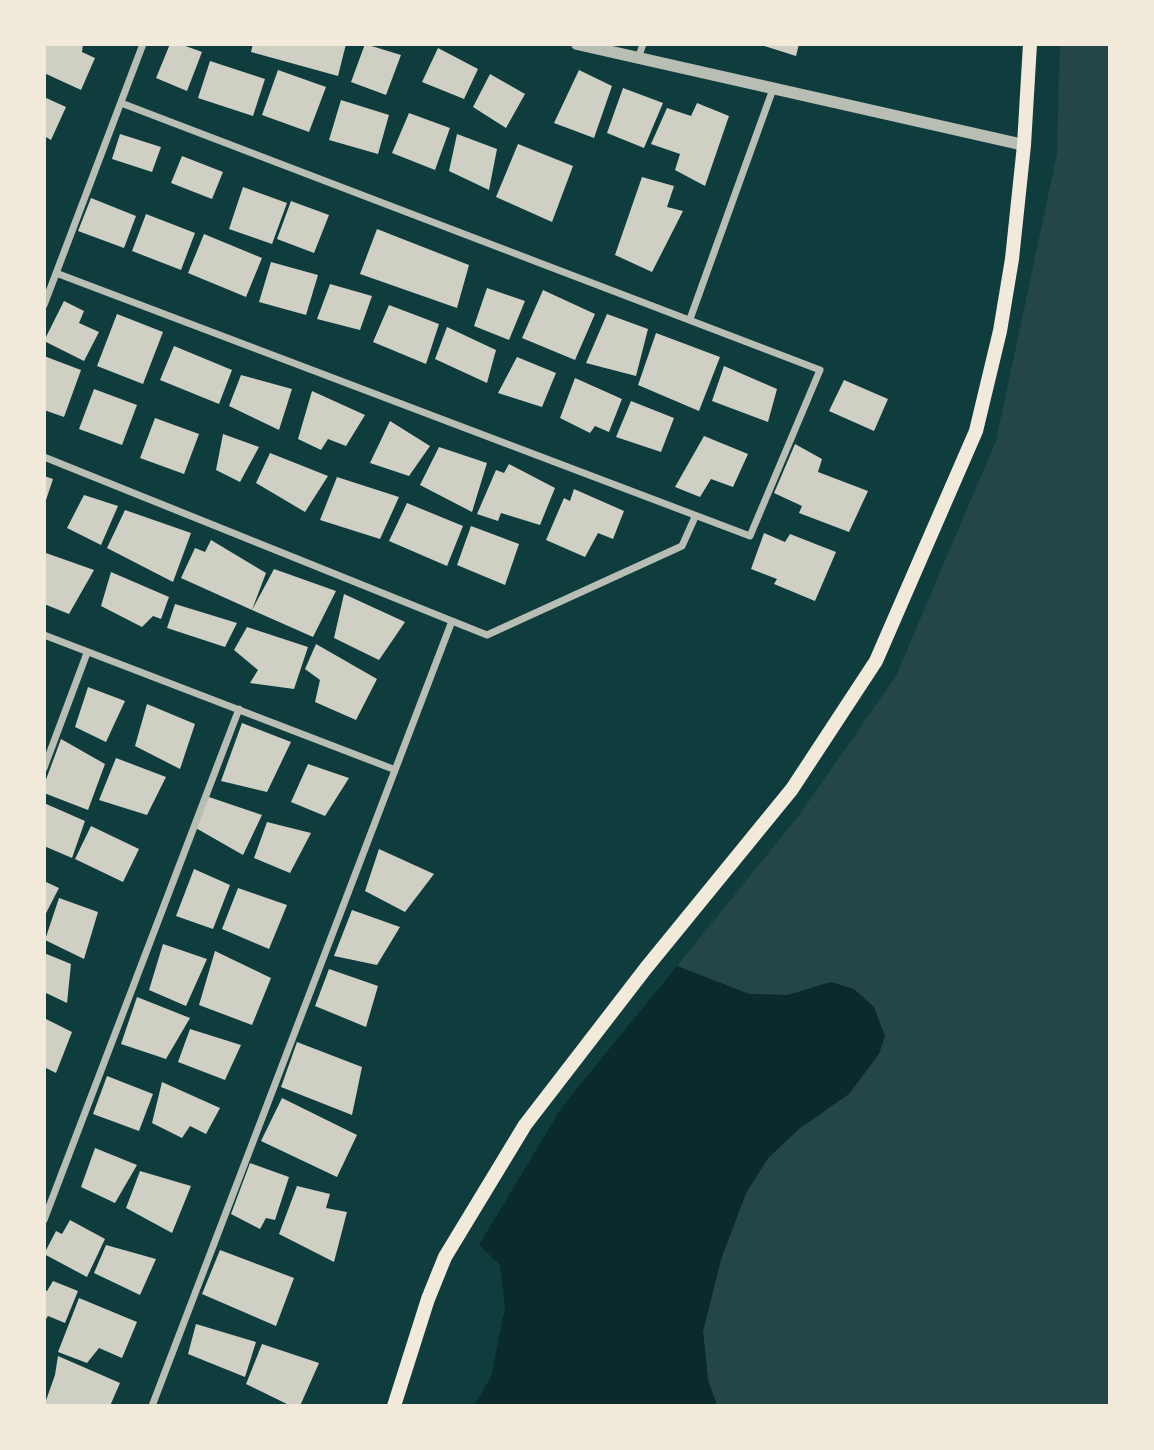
<!DOCTYPE html>
<html>
<head>
<meta charset="utf-8">
<style>
  body { margin:0 }
  #map { position:relative; width:1154px; height:1450px; overflow:hidden; background:#0f3d3e; font-family:"PT Sans Narrow",sans-serif }
  canvas { display:block }
  .frame { position:absolute; inset:0; border:46px solid #f1e9da; pointer-events:none }
</style>
</head>
<body>
<div id="map">
<canvas width="1154" height="1450"></canvas>
<div class="frame"></div>
</div>
<script>
const ctx = document.querySelector('canvas').getContext('2d');
ctx.lineJoin = 'round';
function fillPath(path, color) { ctx.fillStyle = color; ctx.fill(path, 'evenodd'); }
const toPath = rows => new Path2D(rows.map(r => 'M' + r).join(''));
function stroke(path, color, width, dash) { ctx.strokeStyle = color; ctx.lineWidth = width; ctx.lineCap = dash ? 'butt' : 'round'; ctx.setLineDash(dash || []); ctx.stroke(path); }
fillPath(toPath([
  [1060,44,1110,44,1110,1406,717,1406,708,1380,703,1331,721,1259,746,1193,768,1158,801,1127,821,1115,831,982,788,995,749,994,677,966,800,814,896,676,996,441,1057,154]
]), '#244646');
fillPath(toPath([
  [677,966,749,994,788,995,831,982,854,989,874,1007,885,1036,879,1054,849,1094,801,1127,768,1158,746,1193,721,1259,703,1331,708,1380,717,1406,474,1406,491,1377,505,1308,500,1265,479,1245,562,1107]
]), '#0a2a2b');
fillPath(toPath([
  [44,44,83,44,82,52,95,58,81,90,44,73],
  [170,44,180,44,202,52,187,91,156,78],
  [253,44,346,44,338,76,251,52],
  [365,44,401,55,386,95,351,82],
  [758,44,799,44,796,56],
  [438,48,478,69,464,99,422,82],
  [210,61,265,79,253,116,198,98],
  [278,70,326,87,309,132,262,115],
  [579,70,612,86,594,138,554,123],
  [490,74,525,94,506,128,473,107],
  [623,88,663,103,644,148,607,133],
  [44,97,66,107,51,140,44,136],
  [341,100,389,115,378,154,329,140],
  [697,103,729,116,705,186,675,170,680,154,651,144,667,108,691,116],
  [409,113,450,128,435,170,392,153],
  [120,134,161,147,152,172,112,159],
  [457,134,497,149,489,190,449,171],
  [518,144,573,166,552,222,496,197],
  [182,156,223,172,212,199,171,183],
  [642,177,674,186,667,207,683,211,652,272,615,255],
  [243,187,287,203,272,244,229,229],
  [91,198,136,216,124,248,78,231],
  [291,201,329,215,314,253,277,239],
  [146,214,195,233,181,270,132,251],
  [377,229,469,265,457,308,360,274],
  [204,234,262,258,246,297,188,273],
  [271,262,318,275,306,315,259,302],
  [330,284,372,296,360,330,317,319],
  [487,288,525,301,509,340,474,326],
  [543,290,595,314,575,360,522,338],
  [64,301,84,311,79,323,99,332,84,361,44,341],
  [389,305,439,324,426,364,373,342],
  [117,314,163,332,143,384,97,366],
  [607,314,648,329,636,376,586,363],
  [447,327,496,350,487,383,435,359],
  [656,333,720,357,699,411,638,385],
  [174,346,232,370,219,404,160,380],
  [44,356,81,370,64,417,44,410],
  [517,357,556,373,542,407,498,393],
  [724,366,777,389,768,422,712,401],
  [241,375,292,389,279,430,229,406],
  [575,378,622,399,609,432,595,426,590,433,560,418],
  [844,380,888,399,874,431,829,411],
  [94,389,137,405,122,445,79,429],
  [312,391,365,415,346,446,328,439,321,450,298,439],
  [631,401,674,418,661,452,616,437],
  [155,418,199,434,184,474,140,458],
  [390,421,430,446,409,476,370,463],
  [223,434,259,447,240,482,216,470],
  [704,436,748,454,733,487,711,479,700,497,675,487],
  [795,444,822,459,818,472,868,491,849,532,799,513,802,506,774,493],
  [439,447,487,463,472,512,420,485],
  [270,453,328,476,305,512,256,483],
  [509,464,555,488,540,525,501,513,498,521,477,514,496,470,504,473],
  [44,476,53,479,44,506],
  [337,477,399,497,380,539,320,520],
  [574,489,624,511,613,539,598,533,585,557,546,540,564,498,570,501],
  [84,495,118,506,101,545,67,528],
  [407,503,463,526,447,566,389,541],
  [125,510,191,533,173,582,107,548],
  [471,526,519,544,505,585,457,565],
  [764,533,785,542,790,534,836,552,815,601,774,584,777,579,751,569],
  [211,540,266,573,252,610,181,578,195,548,205,552],
  [46,553,94,570,69,614,44,604],
  [274,569,336,591,313,637,252,610],
  [111,572,169,597,161,619,153,616,142,627,101,606],
  [344,594,405,622,379,660,334,638],
  [175,604,237,623,225,647,167,628],
  [247,627,308,647,294,689,250,683,258,670,234,650],
  [316,644,377,679,356,720,315,702,320,680,305,669],
  [88,687,125,701,106,742,75,727],
  [147,704,195,724,180,769,135,746],
  [242,723,291,742,267,792,221,781],
  [61,739,105,764,88,810,44,793,44,785],
  [116,758,166,777,147,815,99,800],
  [308,764,349,778,325,816,291,802],
  [206,796,262,815,243,855,194,827],
  [44,803,85,821,72,858,44,846],
  [267,822,311,833,290,873,254,858],
  [91,826,139,849,123,882,75,859],
  [379,849,434,874,405,912,365,891],
  [194,869,230,885,213,929,176,916],
  [44,881,59,888,44,917],
  [238,888,287,905,269,949,222,929],
  [59,898,98,912,84,959,45,940],
  [352,910,400,927,377,965,334,956],
  [163,944,207,959,186,1006,149,990],
  [215,951,271,978,252,1025,199,1005],
  [44,953,71,964,67,1003,44,992],
  [329,969,378,986,366,1027,315,1006],
  [137,997,190,1018,166,1059,121,1044],
  [44,1018,72,1032,56,1073,44,1067],
  [190,1029,241,1045,225,1080,178,1062],
  [297,1042,362,1067,352,1115,281,1087],
  [107,1076,153,1094,139,1131,93,1114],
  [162,1082,220,1108,206,1134,190,1126,182,1138,152,1123],
  [282,1098,357,1135,337,1177,261,1141],
  [95,1148,137,1165,115,1203,81,1187],
  [250,1163,289,1177,275,1220,266,1218,260,1229,231,1214],
  [140,1171,191,1186,172,1233,126,1208],
  [297,1186,330,1194,326,1208,347,1212,334,1262,279,1234],
  [70,1220,105,1239,87,1277,44,1254,56,1231,62,1234],
  [106,1245,156,1259,140,1295,94,1273],
  [220,1250,294,1278,276,1326,202,1294],
  [53,1281,78,1291,65,1323,48,1316,44,1322,44,1290,47,1291],
  [79,1298,137,1322,122,1358,99,1348,87,1363,58,1352],
  [196,1324,256,1342,245,1377,188,1354],
  [262,1344,319,1363,300,1406,291,1406,246,1384],
  [58,1356,120,1383,110,1406,44,1406,55,1375]
]), '#cfcfc3');
stroke(toPath([
  [638,59,643,44],
  [56,273,750,536,820,370,121,103],
  [44,305,143,44],
  [690,319,773,89],
  [44,457,452,621],
  [44,635,393,769],
  [44,768,87,653],
  [44,1220,239,709],
  [152,1406,452,621,487,635,682,546,695,517]
]), '#b8beb3', 7);
stroke(toPath([
  [577,44,1024,145]
]), '#b8beb3', 12);
stroke(toPath([
  [394,1406,428,1299,445,1257,525,1125,646,968,792,789,876,661,976,431,1000,331,1012,259,1024,145,1030,44]
]), '#f1e9da', 14);
</script>
</body>
</html>
